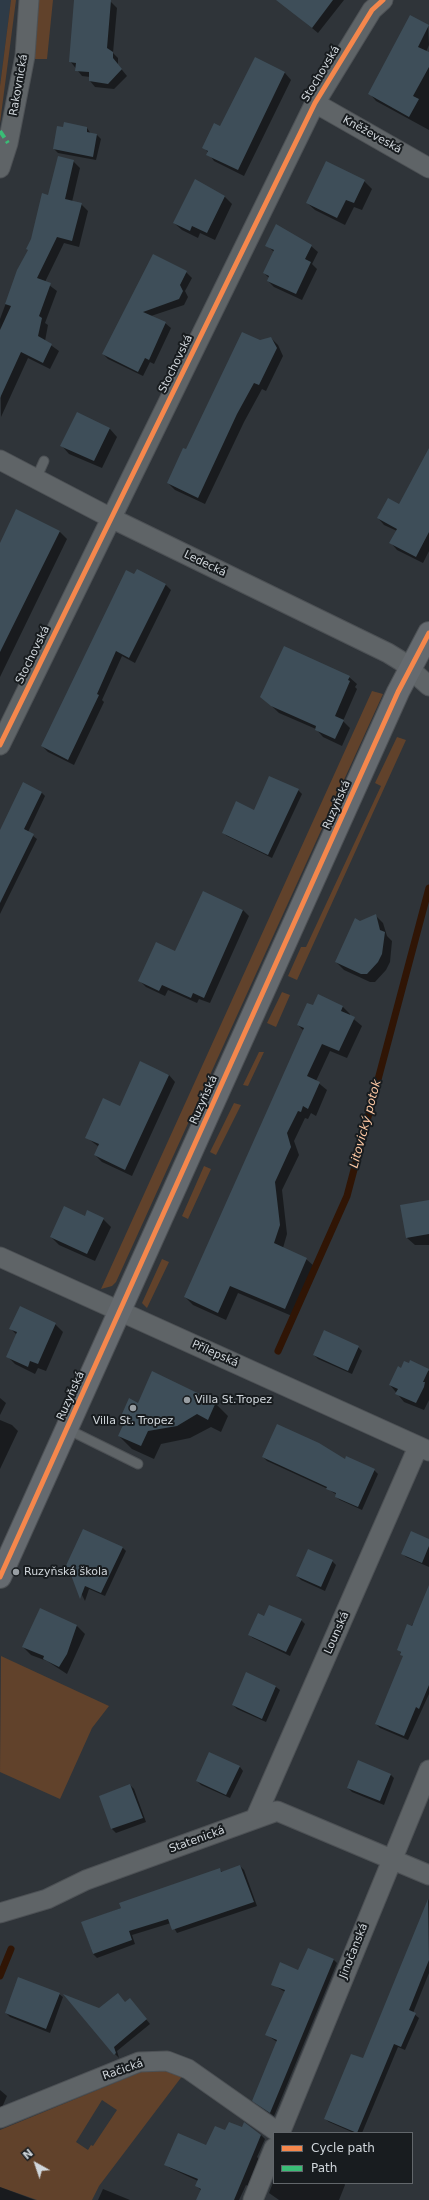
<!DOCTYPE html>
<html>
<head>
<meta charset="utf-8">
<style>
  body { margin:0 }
  #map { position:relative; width:429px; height:2200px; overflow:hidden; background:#2f3439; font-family:"DejaVu Sans",sans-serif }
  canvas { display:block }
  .legend { position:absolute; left:273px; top:2132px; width:140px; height:52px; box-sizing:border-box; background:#181c1f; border:1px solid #62676b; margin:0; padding:5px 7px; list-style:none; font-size:12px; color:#d1d7dc }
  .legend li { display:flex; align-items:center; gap:8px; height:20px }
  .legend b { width:20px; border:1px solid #62676b }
  .north { position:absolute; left:16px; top:2144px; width:40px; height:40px; -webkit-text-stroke:3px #181c1f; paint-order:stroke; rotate:320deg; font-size:11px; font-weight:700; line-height:16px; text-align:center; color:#d1d7dc }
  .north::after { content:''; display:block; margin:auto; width:14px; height:18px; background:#d1d7dc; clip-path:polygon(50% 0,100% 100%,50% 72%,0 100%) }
</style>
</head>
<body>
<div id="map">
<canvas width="429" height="2200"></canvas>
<ul class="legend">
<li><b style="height:5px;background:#f5874c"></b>Cycle path</li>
<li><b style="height:5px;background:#3abd76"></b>Path</li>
</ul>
<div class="north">N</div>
</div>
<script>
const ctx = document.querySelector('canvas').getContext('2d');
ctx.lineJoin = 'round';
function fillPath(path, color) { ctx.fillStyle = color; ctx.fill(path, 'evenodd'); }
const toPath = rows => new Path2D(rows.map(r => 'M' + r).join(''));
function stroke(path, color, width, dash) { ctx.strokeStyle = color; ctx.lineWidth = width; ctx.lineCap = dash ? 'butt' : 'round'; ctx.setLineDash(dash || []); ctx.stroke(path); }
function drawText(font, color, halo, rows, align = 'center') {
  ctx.font = font + ' "DejaVu Sans",sans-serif'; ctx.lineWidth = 4; ctx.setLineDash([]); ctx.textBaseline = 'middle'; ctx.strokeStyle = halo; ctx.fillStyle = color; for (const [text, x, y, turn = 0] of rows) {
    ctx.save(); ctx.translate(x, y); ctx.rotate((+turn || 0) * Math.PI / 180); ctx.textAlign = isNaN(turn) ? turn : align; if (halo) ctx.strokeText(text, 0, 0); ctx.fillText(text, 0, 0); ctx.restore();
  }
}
fillPath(toPath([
  [0,0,11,0,0,86]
]), '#2e3b47');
fillPath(toPath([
  [11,0,16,0,0,123,0,86],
  [35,0,53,0,47,59,30,59],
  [372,691,383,694,116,1282,112,1286,101,1289],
  [397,737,406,740,297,980,288,976,301,947,306,947,381,786,375,783],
  [282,992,290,995,276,1027,267,1023],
  [259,1052,264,1052,248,1086,243,1085],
  [234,1103,241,1105,216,1155,210,1152],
  [204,1166,211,1169,188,1219,182,1216],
  [162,1259,169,1262,147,1308,142,1303],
  [1,1656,109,1706,92,1728,60,1799,0,1772],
  [151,2068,183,2075,99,2186,92,2200,37,2200,0,2187,0,2130],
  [102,2100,117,2110,93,2146,91,2145,88,2150,76,2142]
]), '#61422b');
fillPath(toPath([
  [75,0,109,0,117,8,113,53,118,58,118,65,127,76,114,89,95,87,90,81,90,77,82,76,70,61],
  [287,0,344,0,318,33,289,9],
  [428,25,429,45,426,52,429,53,429,130,376,101,370,94],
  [255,58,285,73,291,80,244,176,214,161,204,147,221,127],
  [87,128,91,134,97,135,101,139,96,160,58,153,54,149],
  [73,161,80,168,72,202,81,204,88,211,79,247,64,243,45,282,57,291,45,323,48,325,45,341,59,351,50,369,28,358,1,417,0,319,18,271,29,251,48,196],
  [364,181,372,189,362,210,354,207,345,225,315,210,307,203],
  [224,196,232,204,215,240,200,233,198,238,182,230,174,223],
  [267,245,311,246,318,252,312,264,317,269,302,300,274,287,268,281,269,278,264,273,274,252],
  [154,256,186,272,192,278,185,291,188,297,184,305,151,316,165,323,171,328,154,364,150,362,143,376,108,359,103,354],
  [271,338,278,345,283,356,266,391,262,389,244,422,205,504,175,490,168,483,186,451,260,341],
  [78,414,110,429,117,437,102,468,69,454,62,446],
  [429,450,429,551,423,563,397,550,391,543,397,531,384,525,378,518,399,505],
  [59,531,67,539,0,677,0,545],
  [135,575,165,584,171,590,135,663,122,656,102,700,104,702,74,765,48,752,42,746],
  [349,677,357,684,355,687,357,689,343,721,350,728,342,746,323,737,316,729,279,713,262,697],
  [298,790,302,794,272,858,227,836,223,833,254,811],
  [41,792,45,796,28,832,37,839,0,914,0,832],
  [204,893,243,910,249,916,210,1003,199,999,197,1003,168,990,165,996,146,987,140,981,176,953],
  [375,915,383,923,387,936,392,941,390,962,386,970,375,982,370,982,344,970,336,962,360,922],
  [319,996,343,1007,350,1014,350,1016,362,1026,347,1058,330,1051,316,1081,327,1090,316,1116,311,1113,308,1119,305,1118,294,1141,299,1155,282,1190,287,1234,283,1248,306,1259,314,1266,292,1316,238,1293,226,1320,193,1305,185,1297,304,1031,298,1025,314,1007],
  [141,1063,169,1075,175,1082,132,1176,102,1162,95,1155,99,1147,86,1137,121,1108],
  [429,1201,429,1245,415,1245,407,1238],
  [85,1217,103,1219,111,1227,95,1261,59,1245,51,1237],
  [55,1324,63,1332,46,1371,38,1368,35,1374,15,1364,7,1356,17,1335,11,1329],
  [358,1347,362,1351,352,1374,318,1359,314,1355],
  [401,1369,429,1371,429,1400,424,1410,404,1402,390,1385],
  [0,1398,6,1403,0,1415],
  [215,1403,228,1416,221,1432,211,1427,190,1438,161,1444,154,1459,132,1449,119,1436,123,1427,119,1423,139,1404],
  [0,1420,12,1425,18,1431,0,1469],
  [263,1457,345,1461,374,1470,378,1474,362,1510,340,1500,336,1497,337,1495,328,1489,267,1461],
  [429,1540,429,1567,406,1557,402,1553],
  [122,1547,126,1551,105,1596,89,1589,85,1601,73,1577,64,1572],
  [308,1550,332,1561,336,1565,325,1591,301,1580,297,1576],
  [429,1596,429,1694,408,1740,380,1728,376,1724,404,1657,398,1649],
  [40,1609,77,1626,85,1634,67,1674,47,1661,31,1655,23,1647],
  [265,1617,301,1620,305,1624,290,1656,253,1638,249,1635],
  [247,1674,276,1687,280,1690,266,1722,237,1709,233,1705],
  [240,1767,243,1771,230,1798,201,1785,197,1781],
  [391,1775,394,1778,384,1805,352,1792,348,1788],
  [130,1785,134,1789,146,1822,116,1833,112,1829,100,1796],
  [240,1866,244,1870,257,1906,177,1933,171,1923,132,1935,135,1944,97,1958,93,1954,82,1923,220,1870,222,1872],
  [429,1899,429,1973,413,2013,419,2018,405,2050,398,2047,362,2133,354,2133,329,2122,325,2119,363,2060],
  [333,1959,337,1963,274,2116,257,2104,277,2042,267,2035,285,1992,272,1984,299,1972],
  [59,1994,63,1997,50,2033,10,2017,6,2013],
  [125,2003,133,2003,150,2024,117,2051,119,2058,115,2054,100,2009],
  [0,2090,7,2096,0,2112],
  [226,2132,261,2135,265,2139,257,2157,262,2162,251,2188,246,2185,239,2200,197,2200,201,2190,196,2186,198,2181,170,2168,166,2165,207,2146],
  [274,2180,274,2183,344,2183,345,2185,339,2200,279,2200,269,2193],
  [0,2187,35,2200,0,2200],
  [103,2189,130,2200,98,2200]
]), '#0007');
stroke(toPath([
  [278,1351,347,1196,429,888],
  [0,1976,11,1949]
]), '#301505', 7);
fillPath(toPath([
  [74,0,111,0,107,48,113,52,113,58,122,69,108,84,89,81,89,72,75,71,76,63,69,62],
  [276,0,333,0,312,28],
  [410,15,429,25,418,47,429,52,429,67,413,96,419,99,409,117,368,94],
  [255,57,285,72,238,170,206,155,208,151,202,148,214,123,220,126],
  [64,122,87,127,87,132,97,134,93,157,53,149,57,126,63,127],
  [58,156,74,160,65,199,82,203,72,241,57,237,37,278,51,283,39,316,42,318,38,336,52,344,43,363,21,352,0,398,0,330,11,306,5,304,17,270,28,250,26,249,31,239,42,193,48,195],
  [326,161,365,180,354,203,346,200,337,218,306,203],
  [195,179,225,196,207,233,192,226,190,231,173,223],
  [276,224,312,245,305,259,311,262,296,294,267,281,269,276,263,273,274,250,265,246],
  [153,254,187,271,180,285,183,291,179,299,143,312,166,322,149,360,145,358,138,372,102,354],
  [242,332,260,340,271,337,277,348,259,385,254,383,237,414,198,498,167,483,183,448,186,449],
  [77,412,110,428,94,461,60,446],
  [429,448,429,532,416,557,389,543,397,529,377,518,388,498,399,504],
  [16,509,60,531,0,652,0,543],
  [137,569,166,584,129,658,116,651,97,694,99,695,68,760,41,746,126,570,134,574],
  [284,646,350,676,348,680,350,681,335,716,344,720,335,739,315,730,316,726,271,706,260,697],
  [269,776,299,789,268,855,222,833,236,801,254,810],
  [23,782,42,792,24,829,34,834,0,903,0,830],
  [203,891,243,910,204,998,193,993,191,998,162,985,159,991,138,981,156,942,175,951],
  [376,914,380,930,385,932,382,954,378,962,367,974,361,974,335,962,355,918,360,921],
  [318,994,343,1006,341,1011,355,1017,339,1051,322,1044,307,1076,320,1082,308,1109,303,1106,301,1112,298,1111,287,1133,291,1147,275,1182,280,1225,274,1243,307,1258,285,1309,230,1286,218,1313,184,1297,304,1028,297,1025,307,1003,313,1005],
  [140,1061,169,1075,125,1170,94,1155,99,1144,85,1138,103,1098,120,1106],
  [429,1200,429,1234,406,1238,400,1205],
  [64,1206,85,1216,87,1210,104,1218,87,1254,50,1237],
  [20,1306,56,1323,38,1364,30,1361,28,1367,6,1357,17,1332,9,1329],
  [324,1330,359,1346,348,1371,313,1355],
  [410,1360,429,1369,423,1382,425,1382,424,1387,416,1403,395,1394,398,1389,389,1385,398,1366,401,1368,404,1361,409,1363],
  [152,1371,216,1402,208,1420,197,1414,177,1426,148,1431,141,1446,118,1436,123,1425,118,1423,129,1398,138,1403],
  [277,1424,319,1443,345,1459,346,1456,375,1469,358,1507,335,1497,336,1493,326,1489,327,1487,262,1457],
  [83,1529,123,1547,101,1593,85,1586,80,1599,71,1575,63,1572],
  [411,1531,429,1539,429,1546,422,1563,401,1554],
  [308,1549,333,1560,321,1587,296,1576],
  [429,1585,429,1685,419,1709,416,1707,404,1736,375,1724,403,1656,400,1655,401,1652,397,1650,407,1624,412,1626],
  [269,1605,302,1619,286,1652,248,1635,258,1613,264,1616],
  [40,1608,77,1625,67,1654,59,1667,43,1659,44,1656,22,1647],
  [246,1672,276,1686,262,1719,232,1705],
  [209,1752,240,1766,226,1795,196,1781],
  [358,1760,391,1774,380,1801,347,1788],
  [130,1784,143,1818,111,1829,99,1796],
  [240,1865,254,1902,172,1930,168,1919,129,1931,132,1940,93,1954,81,1922,121,1908,119,1903,220,1868,221,1872],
  [428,1899,429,1960,409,2010,416,2013,401,2047,394,2044,357,2133,324,2119,351,2054,363,2058],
  [308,1948,334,1959,270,2113,252,2101,277,2040,265,2035,285,1990,271,1985,280,1962,298,1970],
  [18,1977,60,1993,46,2029,5,2013],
  [118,1993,125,2002,130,1998,147,2019,114,2047,116,2053,114,2055,63,1994,99,2008],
  [229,2122,242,2127,244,2122,261,2135,234,2200,196,2200,201,2189,195,2186,198,2179,164,2165,178,2133,206,2145,215,2126,225,2130]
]), '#3e4e59');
const lane = toPath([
  [36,479,44,461],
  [67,1429,138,1464]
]);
const street = toPath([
  [315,103,429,168],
  [0,168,8,143,25,56,29,0],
  [0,460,111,518,388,653,401,661,429,686],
  [0,745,315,103,372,10,383,0],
  [0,1257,429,1451],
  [255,1819,418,1447],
  [0,1913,47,1899,86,1880,277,1811,429,1875],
  [0,2118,139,2062,167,2061,188,2069,279,2133],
  [280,2133,429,1770],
  [253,2200,274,2148]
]);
const secondary = toPath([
  [0,1577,398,692,429,633]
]);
stroke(lane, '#4d5155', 11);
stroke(street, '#4d5155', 21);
stroke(secondary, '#4d5155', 24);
stroke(lane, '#5f6467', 9);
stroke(street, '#5f6467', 19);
stroke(secondary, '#656a6f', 22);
stroke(toPath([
  [0,131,8,143]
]), '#3abd76', 4, [8, 4]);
stroke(toPath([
  [0,745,315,103,372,10,383,0],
  [0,1577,398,692,429,633]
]), '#f5874c', 5);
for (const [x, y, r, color] of [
  [187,1400,4,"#989ea3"],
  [133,1408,4,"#989ea3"],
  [16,1572,4,"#989ea3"]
]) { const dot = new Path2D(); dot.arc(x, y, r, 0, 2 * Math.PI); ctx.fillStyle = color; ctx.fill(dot); stroke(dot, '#181c1f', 1.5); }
drawText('11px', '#d1d7dc', '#181c1f', [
  ["Stochovská",321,74,-59],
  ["Rakovnická",19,85,-80],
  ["Kněževeská",372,135,29],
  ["Stochovská",176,364,-64],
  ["Ledecká",205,564,26],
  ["Stochovská",33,655,-64],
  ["Ruzyňská",337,805,-66],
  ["Ruzyňská",204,1100,-66],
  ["Přílepská",215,1354,24],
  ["Ruzyňská",71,1396,-66],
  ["Lounská",337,1633,-66],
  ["Statenická",197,1840,-20],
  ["Jinočanská",354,1951,-68],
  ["Račická",123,2070,-19]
]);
drawText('11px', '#d1d7dc', '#181c1f', [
  ["Villa St.Tropez",195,1400],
  ["Villa St. Tropez",133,1421,"center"],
  ["Ruzyňská škola",24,1572]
], 'left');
drawText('italic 12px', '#fdc7a2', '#181c1f', [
  ["Litovický potok",366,1124,-75]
]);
</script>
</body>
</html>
